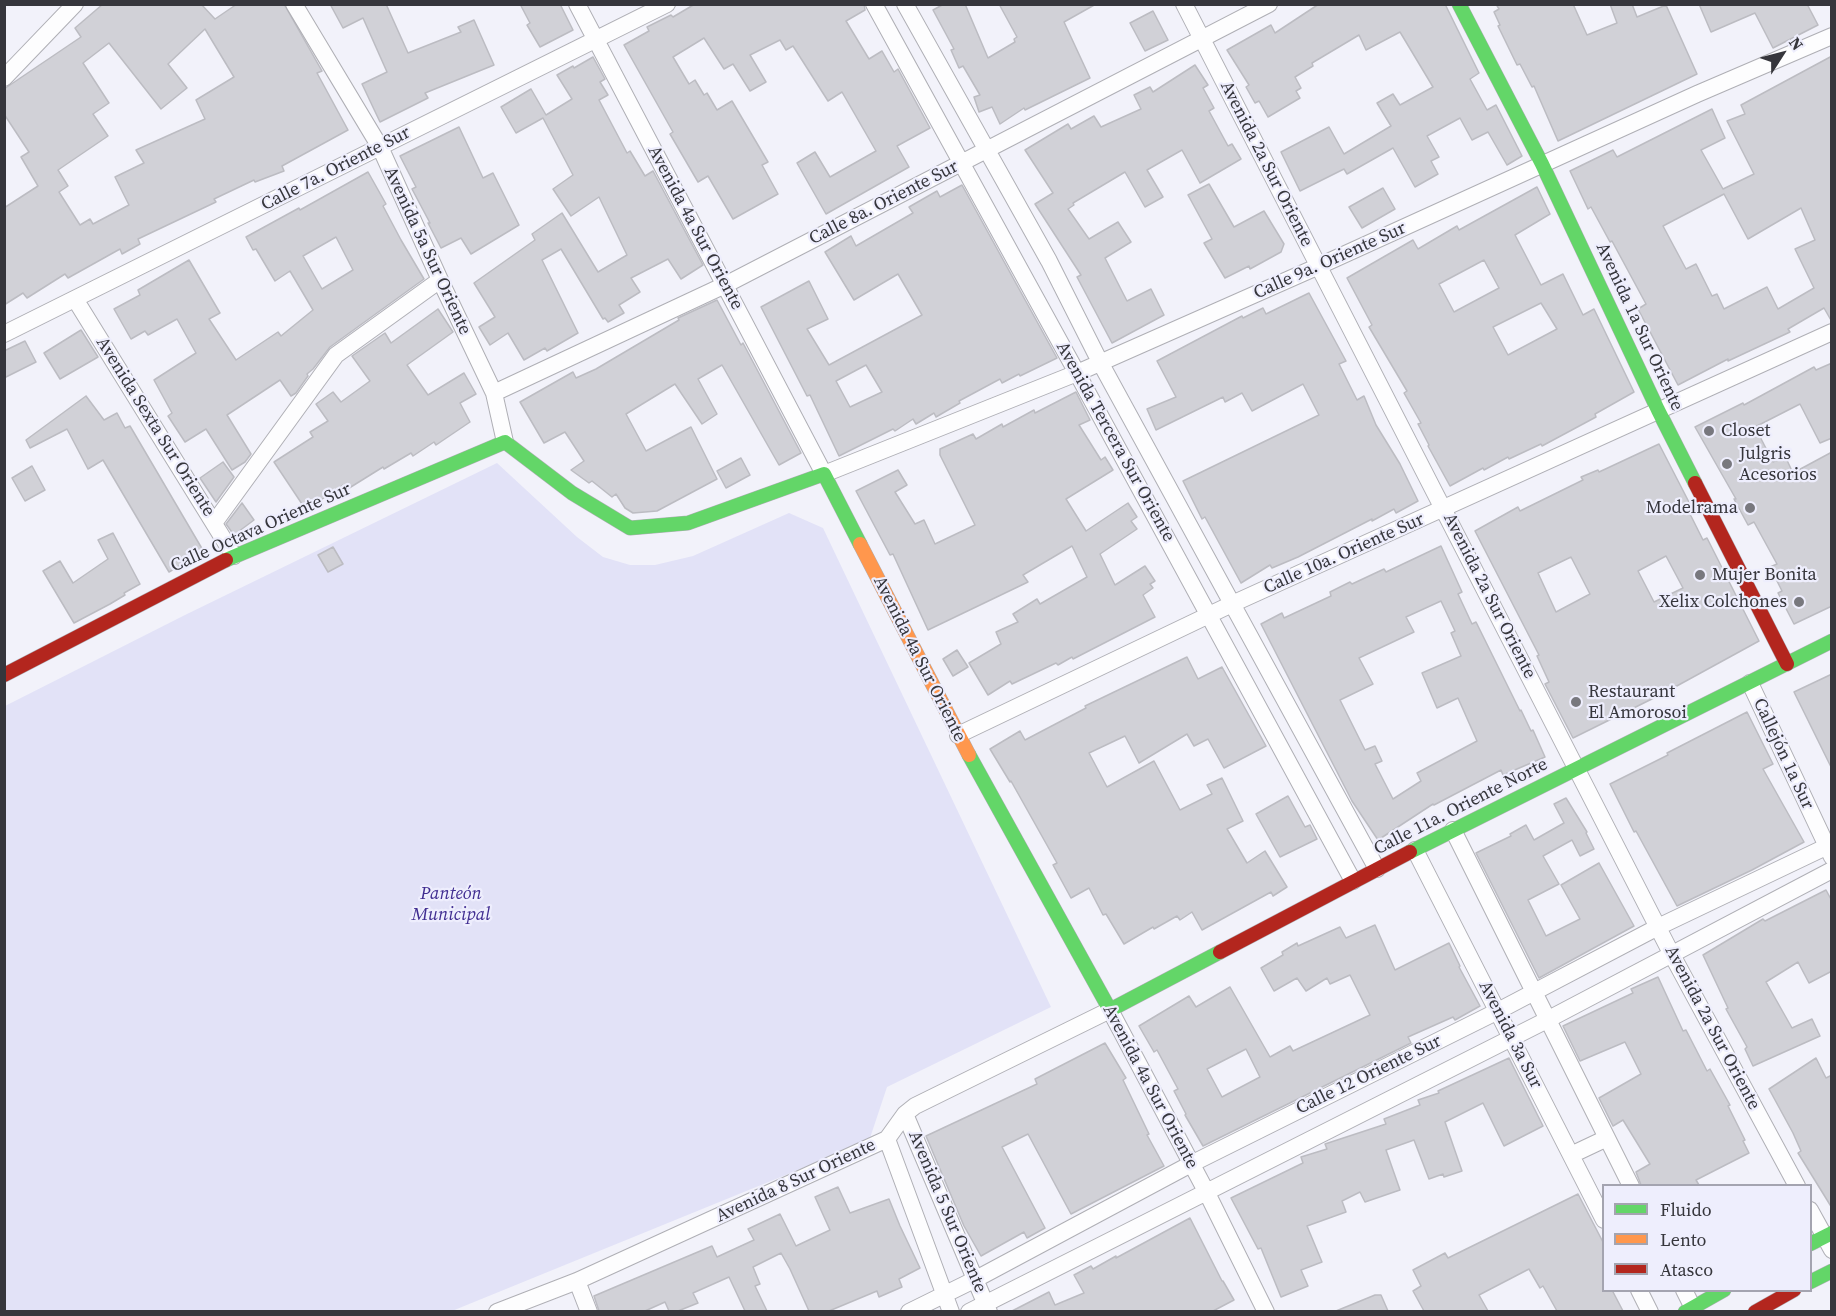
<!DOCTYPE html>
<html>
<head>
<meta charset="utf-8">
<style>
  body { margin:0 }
  #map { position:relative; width:1836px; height:1316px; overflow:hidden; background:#f2f2fa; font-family:"Source Serif 4",serif }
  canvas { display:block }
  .frame { position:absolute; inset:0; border:6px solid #36363c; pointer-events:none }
  .legend { position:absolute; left:1602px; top:1184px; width:210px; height:108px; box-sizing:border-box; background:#eeeefd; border:2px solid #a4a4b0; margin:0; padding:8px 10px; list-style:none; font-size:18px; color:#36363c }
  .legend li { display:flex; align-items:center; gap:12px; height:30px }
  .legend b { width:30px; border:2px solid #a4a4b0 }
  .north { position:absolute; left:1752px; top:24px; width:60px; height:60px; -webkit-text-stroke:4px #eeeefd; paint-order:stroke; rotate:54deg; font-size:16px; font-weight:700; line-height:24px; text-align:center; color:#36363c }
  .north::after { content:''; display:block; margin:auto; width:21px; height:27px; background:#36363c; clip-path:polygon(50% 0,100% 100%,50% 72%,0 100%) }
</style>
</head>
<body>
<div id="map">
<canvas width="1836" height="1316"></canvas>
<div class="frame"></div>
<ul class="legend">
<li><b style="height:8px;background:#63d668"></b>Fluido</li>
<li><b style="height:8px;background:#ff974d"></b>Lento</li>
<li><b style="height:8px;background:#b3261e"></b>Atasco</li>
</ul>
<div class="north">N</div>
</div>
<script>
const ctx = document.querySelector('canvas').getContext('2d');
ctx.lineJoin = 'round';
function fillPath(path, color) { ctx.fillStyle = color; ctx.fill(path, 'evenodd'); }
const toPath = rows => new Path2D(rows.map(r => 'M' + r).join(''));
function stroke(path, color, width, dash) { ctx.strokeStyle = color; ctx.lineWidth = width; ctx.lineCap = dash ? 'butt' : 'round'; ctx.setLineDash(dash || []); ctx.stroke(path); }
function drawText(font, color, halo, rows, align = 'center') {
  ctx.font = font + ' "Source Serif 4",serif'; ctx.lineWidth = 4.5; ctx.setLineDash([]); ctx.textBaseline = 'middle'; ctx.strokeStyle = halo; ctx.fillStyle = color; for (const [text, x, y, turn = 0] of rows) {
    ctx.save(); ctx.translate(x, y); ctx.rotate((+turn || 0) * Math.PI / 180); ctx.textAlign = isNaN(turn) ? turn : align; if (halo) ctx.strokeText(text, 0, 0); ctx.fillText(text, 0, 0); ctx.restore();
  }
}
fillPath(toPath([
  [497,463,577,537,603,557,630,565,655,565,693,556,789,513,823,528,1051,1007,887,1087,869,1141,452,1311,5,1312,5,706,185,615]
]), '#e2e2f7');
const building = toPath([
  [103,4,201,4,215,19,237,4,284,4,322,71,317,73,348,130,282,166,284,171,255,182,254,180,214,199,216,202,138,239,140,244,122,254,120,249,68,278,65,274,27,298,23,293,4,305,4,208,38,186,21,157,29,152,4,114,4,89,81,37,75,28,103,4],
  [205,29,234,77,196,100,205,119,136,150,144,163,115,177,129,205,93,224,90,219,80,225,59,192,68,186,58,170,108,136,93,114,109,103,83,63,109,43,161,109,187,88,168,64,205,29],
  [330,4,386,4,408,53,461,32,458,27,474,20,494,65,425,93,428,98,380,122,362,84,387,72,363,18,343,28,330,4],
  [520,4,560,4,573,30,540,47,527,25,530,23,520,4],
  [695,4,864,4,865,10,846,21,869,59,882,51,894,72,898,69,930,128,897,146,909,167,826,214,797,163,815,152,830,177,876,151,842,92,828,101,793,46,786,50,780,40,750,55,766,82,750,91,733,64,724,69,704,38,673,57,689,84,695,80,704,95,707,93,717,110,732,101,768,162,762,165,778,194,733,219,708,176,698,182,670,134,673,132,624,45,649,31,647,27,671,15,673,17,695,4],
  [944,4,965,4,988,58,1015,42,1014,39,1017,37,999,4,1096,4,1064,22,1090,78,1025,110,1024,108,1000,124,992,107,979,112,974,97,980,95,963,66,959,68,951,50,954,49,933,10,944,4],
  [1319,4,1445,4,1479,73,1470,79,1487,110,1496,105,1522,156,1507,165,1488,132,1472,140,1460,118,1427,136,1439,157,1431,161,1438,174,1415,187,1393,148,1347,174,1344,169,1300,191,1281,152,1329,127,1344,154,1391,126,1377,103,1393,94,1400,105,1433,87,1400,32,1366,50,1359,35,1312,63,1313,66,1295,77,1301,88,1296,91,1300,98,1268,117,1259,101,1255,103,1246,87,1249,85,1227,50,1271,25,1275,33,1319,4],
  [1496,4,1573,4,1587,35,1617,23,1610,4,1632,4,1637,17,1666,5,1697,74,1558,141,1534,86,1532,87,1520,64,1517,65,1498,26,1500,25,1494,12,1499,9,1496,4],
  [1699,4,1807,4,1818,25,1773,48,1755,13,1711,32,1699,4],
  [1153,11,1168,40,1145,51,1130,23,1153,11],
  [1832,56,1832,322,1824,308,1788,329,1790,332,1728,361,1728,359,1678,385,1638,309,1646,304,1612,241,1610,242,1591,207,1588,209,1570,171,1613,150,1617,157,1712,109,1725,138,1701,150,1723,189,1754,174,1727,121,1745,114,1741,105,1832,56],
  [1724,194,1748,239,1801,208,1815,240,1795,249,1814,288,1778,309,1767,287,1724,309,1717,294,1712,296,1696,264,1686,269,1663,226,1724,194],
  [593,57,605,79,600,82,608,95,599,100,627,153,630,151,645,176,653,171,703,265,681,279,668,259,631,278,640,292,619,305,624,313,608,322,605,318,603,319,561,249,542,260,578,333,547,351,545,348,524,360,508,333,490,345,479,327,495,317,474,283,535,240,532,234,562,213,598,272,627,255,599,197,571,216,553,189,573,175,543,118,516,133,501,107,531,89,546,115,572,99,557,75,573,66,574,68,593,57],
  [1195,65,1208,85,1203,88,1214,108,1209,111,1228,146,1232,144,1241,159,1200,183,1182,150,1147,170,1163,197,1145,207,1125,172,1073,203,1074,205,1068,209,1089,239,1118,222,1131,242,1105,258,1127,301,1151,289,1164,315,1112,343,1077,277,1081,275,1035,204,1053,193,1025,150,1068,124,1071,129,1094,116,1101,127,1141,109,1134,95,1150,87,1153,92,1195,65],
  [459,127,483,178,493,173,519,225,471,254,461,238,441,248,428,223,430,223,412,189,416,187,400,156,459,127],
  [368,172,386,204,383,206,401,240,424,279,330,347,313,369,307,374,308,376,296,393,291,396,280,380,227,415,251,454,245,462,232,470,206,429,185,442,168,416,172,413,154,380,196,353,177,319,148,335,145,331,131,339,114,309,140,295,138,290,189,260,220,313,209,319,236,360,278,332,281,336,313,310,290,271,275,281,256,249,253,250,246,237,299,208,300,210,368,172],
  [336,237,353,270,322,289,303,256,336,237],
  [1209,184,1234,227,1264,211,1284,244,1281,252,1250,269,1249,266,1225,278,1204,243,1212,239,1188,195,1209,184],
  [962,185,1057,358,1020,376,1019,374,1002,383,1000,379,959,401,960,403,936,417,934,413,916,424,913,419,895,431,893,429,839,456,810,395,807,396,761,307,809,281,828,319,807,329,829,365,922,315,898,274,854,300,825,252,851,236,856,246,913,213,909,207,937,191,940,197,962,185],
  [866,365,882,392,850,407,836,381,866,365],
  [1537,187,1550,214,1515,235,1541,285,1563,274,1583,315,1594,309,1634,392,1595,414,1596,417,1542,446,1541,444,1509,459,1508,457,1484,470,1483,468,1450,486,1428,446,1429,445,1418,424,1421,423,1404,393,1407,391,1369,327,1372,325,1347,278,1413,240,1418,249,1457,226,1459,230,1537,187],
  [1484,260,1499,288,1454,312,1439,284,1484,260],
  [1541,303,1557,329,1508,355,1493,327,1541,303],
  [1383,188,1395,209,1362,228,1349,207,1383,188],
  [1309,293,1346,361,1339,364,1357,400,1364,396,1376,425,1400,464,1418,501,1396,513,1394,509,1372,521,1372,519,1298,557,1272,568,1270,565,1241,583,1205,517,1202,519,1183,481,1319,415,1303,384,1252,411,1242,393,1225,402,1223,397,1156,430,1147,409,1176,397,1157,361,1242,316,1243,318,1263,308,1266,314,1309,293],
  [717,300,741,345,743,343,801,453,779,465,722,365,698,379,717,414,702,424,675,384,626,414,646,451,691,427,717,479,657,511,633,513,625,508,616,494,612,497,592,481,589,483,571,470,584,461,565,432,544,443,520,402,573,372,576,378,596,369,679,320,678,318,717,300],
  [438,309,453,332,407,365,428,395,464,373,476,394,460,403,470,422,436,445,434,442,413,456,411,453,384,469,383,467,346,490,343,485,306,510,274,462,313,437,310,432,328,421,316,404,333,392,341,402,370,381,352,356,385,333,391,343,438,309],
  [81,330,98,357,60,379,44,353,81,330],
  [25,341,36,362,4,378,4,351,25,341],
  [1832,363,1832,438,1820,443,1800,404,1755,427,1773,462,1785,456,1793,473,1832,452,1832,606,1794,624,1778,593,1782,591,1770,567,1777,564,1754,522,1748,525,1734,499,1736,499,1695,427,1743,403,1744,405,1814,367,1816,370,1832,363],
  [1076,392,1090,420,1079,425,1101,460,1105,457,1113,470,1066,499,1086,531,1128,503,1137,517,1131,521,1137,529,1100,554,1115,585,1145,566,1155,581,1150,584,1153,588,1143,595,1155,617,1073,659,1072,657,1058,665,1056,663,1012,684,1010,681,988,695,969,663,1001,644,996,632,1018,622,1013,614,1037,599,1040,604,1087,577,1072,546,1023,575,1028,582,928,630,893,554,890,555,856,491,898,470,907,485,895,492,915,524,924,520,935,544,975,525,940,455,940,449,973,434,976,439,1002,424,1003,427,1034,410,1035,413,1076,392],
  [86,396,104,420,117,413,125,428,130,426,204,552,169,572,103,460,88,469,67,429,30,448,26,440,86,396],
  [1659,444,1692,508,1688,510,1703,540,1707,538,1759,641,1664,693,1573,738,1545,684,1549,682,1537,656,1539,655,1475,531,1518,507,1520,511,1583,480,1581,477,1598,470,1599,472,1659,444],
  [1666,556,1683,588,1654,602,1638,571,1666,556],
  [1571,557,1590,594,1556,612,1538,573,1571,557],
  [741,458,750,475,726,488,717,471,741,458],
  [223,462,234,477,216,502,200,478,223,462],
  [32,466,45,490,25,501,12,478,32,466],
  [242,503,254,520,234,535,226,524,242,503],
  [113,533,140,584,124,593,125,595,110,604,74,623,43,571,60,561,73,583,108,559,98,540,113,533],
  [1441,546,1462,592,1458,594,1472,624,1476,622,1520,711,1521,710,1531,731,1533,730,1545,757,1503,775,1501,770,1434,805,1433,804,1378,840,1352,801,1261,624,1282,613,1284,618,1331,596,1330,592,1350,582,1352,584,1384,569,1386,572,1441,546],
  [1441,601,1455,631,1451,633,1461,656,1422,673,1437,708,1458,698,1477,741,1417,773,1421,781,1393,799,1375,764,1382,761,1375,746,1365,750,1340,700,1373,684,1359,658,1414,632,1406,617,1441,601],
  [333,547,343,564,328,572,318,555,333,547],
  [957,650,968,667,953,676,943,659,957,650],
  [1187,657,1198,679,1222,667,1266,746,1224,768,1208,739,1194,746,1187,734,1139,763,1125,736,1089,753,1107,787,1154,761,1180,810,1212,794,1207,785,1222,778,1243,821,1227,829,1247,863,1265,851,1287,887,1273,896,1271,892,1202,930,1192,912,1180,920,1177,916,1154,929,1153,927,1124,944,1106,914,1103,915,1089,888,1071,898,1053,865,1057,863,1011,781,1010,782,990,749,1020,731,1025,740,1086,708,1085,706,1187,657],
  [1832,674,1832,769,1794,692,1832,674],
  [1747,712,1773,764,1763,769,1804,842,1752,870,1677,906,1636,831,1634,832,1610,784,1668,755,1667,753,1747,712],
  [1288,796,1305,827,1310,825,1317,839,1280,857,1256,814,1288,796],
  [1566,798,1587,832,1586,833,1594,849,1580,856,1572,840,1543,856,1559,884,1528,900,1546,936,1580,919,1561,885,1599,863,1634,926,1539,978,1476,853,1511,836,1510,834,1526,825,1534,840,1564,823,1554,804,1566,798],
  [1826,890,1832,901,1832,971,1809,983,1798,962,1766,982,1792,1028,1812,1019,1820,1036,1753,1066,1745,1049,1747,1047,1726,1009,1728,1008,1703,955,1763,919,1765,921,1826,890],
  [1375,925,1395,970,1449,943,1460,966,1459,967,1480,1006,1455,1020,1453,1017,1408,1037,1411,1043,1203,1146,1185,1115,1186,1114,1174,1091,1178,1089,1157,1050,1154,1052,1139,1026,1189,996,1196,1007,1230,987,1270,1057,1290,1046,1293,1051,1370,1015,1350,975,1330,984,1327,978,1306,991,1297,978,1274,991,1261,968,1283,955,1282,952,1297,943,1298,946,1340,927,1346,938,1375,925],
  [1246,1049,1260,1077,1222,1097,1207,1069,1246,1049],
  [1658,977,1683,1031,1686,1030,1707,1071,1710,1069,1730,1105,1728,1106,1745,1140,1743,1141,1749,1153,1696,1180,1699,1185,1641,1185,1636,1172,1650,1164,1623,1120,1613,1126,1599,1098,1641,1074,1625,1042,1580,1061,1563,1026,1633,993,1631,989,1658,977],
  [1105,1043,1126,1078,1123,1080,1149,1134,1147,1135,1164,1166,1071,1214,1028,1134,1002,1147,1045,1228,1027,1238,1024,1232,981,1256,964,1226,926,1136,1037,1084,1035,1079,1105,1043],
  [1509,1058,1543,1126,1504,1146,1483,1103,1445,1122,1462,1171,1444,1177,1443,1174,1429,1179,1414,1140,1386,1150,1400,1190,1365,1202,1360,1192,1342,1201,1346,1212,1307,1226,1322,1262,1301,1270,1308,1286,1281,1297,1261,1248,1258,1249,1231,1198,1303,1163,1301,1157,1327,1149,1325,1144,1386,1124,1384,1119,1420,1105,1418,1100,1439,1093,1438,1091,1509,1058],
  [1816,1058,1826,1078,1832,1075,1832,1208,1798,1153,1801,1151,1793,1133,1769,1089,1816,1058],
  [838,1187,850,1213,889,1199,900,1226,920,1268,899,1279,902,1287,879,1297,877,1291,829,1311,809,1311,790,1269,781,1253,753,1267,760,1284,755,1286,767,1311,745,1311,729,1277,693,1293,698,1303,678,1311,669,1311,665,1302,645,1311,599,1311,594,1296,712,1246,717,1257,754,1240,748,1229,780,1214,796,1246,830,1230,815,1197,838,1187],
  [1578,1194,1604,1244,1604,1290,1612,1290,1623,1311,1557,1311,1543,1286,1540,1288,1529,1269,1479,1295,1488,1311,1424,1311,1413,1291,1421,1286,1413,1270,1445,1253,1448,1258,1578,1194],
  [1190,1218,1222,1281,1223,1281,1234,1300,1213,1311,1012,1311,1049,1292,1055,1305,1084,1293,1074,1275,1091,1266,1093,1269,1116,1256,1116,1258,1190,1218],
  [1375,1295,1381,1295,1388,1311,1336,1311,1375,1295]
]);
fillPath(building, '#d1d1d7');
stroke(building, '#bcbcc2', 1.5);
const street = toPath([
  [294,4,380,147,440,280,494,393,505,442],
  [577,4,824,474,1077,373,1319,266,1697,94,1832,36],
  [874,4,1077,373,1353,881],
  [905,4,1049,261,1100,362,1377,869],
  [1184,4,1671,953,1797,1186],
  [4,78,75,4],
  [75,299,234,556],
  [4,334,667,4],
  [494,393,725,285,1269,4],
  [214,523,336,355,440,280],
  [1750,683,1832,857],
  [958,735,1232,604,1832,332],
  [1453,830,1631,1186],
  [1415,850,1604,1220],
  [905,1114,989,1312],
  [887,1139,951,1312],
  [1571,1155,1607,1138],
  [1810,1210,1832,1250],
  [577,1281,589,1312],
  [1639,1290,1650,1312],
  [1684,1290,1695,1312],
  [497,1312,577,1281,887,1139,905,1114,915,1106,1110,1010,1207,1193,1266,1312],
  [909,1312,976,1279,1191,1164,1498,1011,1658,927,1832,844],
  [969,1312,1547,1020,1832,870]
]);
const fast = toPath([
  [1459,4,1542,164,1658,410,1695,483],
  [226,560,505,442,572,493,630,528,688,523,824,474,860,544],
  [969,755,1110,1010,1220,952],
  [1410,852,1832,641],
  [1810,1244,1832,1233],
  [1810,1282,1832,1271],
  [1685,1312,1724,1290]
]);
const slow = toPath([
  [860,544,969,755]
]);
const jam = toPath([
  [1695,483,1787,664],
  [4,675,226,560],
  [1220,952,1410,852],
  [1755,1312,1794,1290]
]);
stroke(street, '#afafb5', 18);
stroke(fast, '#afafb5', 15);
stroke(slow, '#afafb5', 15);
stroke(jam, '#afafb5', 15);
stroke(street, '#fdfdfe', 16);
stroke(fast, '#63d668', 14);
stroke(slow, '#ff974d', 14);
stroke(jam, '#b3261e', 14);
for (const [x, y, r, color] of [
  [1709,431,6,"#78787e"],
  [1727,464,6,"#78787e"],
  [1750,508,6,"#78787e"],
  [1700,575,6,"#78787e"],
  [1799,602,6,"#78787e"],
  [1576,702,6,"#78787e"]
]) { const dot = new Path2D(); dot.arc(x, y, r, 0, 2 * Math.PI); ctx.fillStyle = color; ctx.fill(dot); stroke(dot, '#eeeefd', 2); }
drawText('18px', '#36363c', '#eeeefd', [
  ["Avenida 2a Sur Oriente",1266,164,63],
  ["Calle 7a. Oriente Sur",336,169,-27],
  ["Calle 8a. Oriente Sur",884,203,-27],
  ["Avenida 4a Sur Oriente",695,228,62],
  ["Avenida 5a Sur Oriente",427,251,65],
  ["Calle 9a. Oriente Sur",1330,261,-24],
  ["Avenida 1a Sur Oriente",1639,327,65],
  ["Avenida Sexta Sur Oriente",155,427,58],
  ["Avenida Tercera Sur Oriente",1115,442,61],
  ["Calle Octava Oriente Sur",261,528,-24],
  ["Calle 10a. Oriente Sur",1344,554,-24],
  ["Avenida 2a Sur Oriente",1489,596,63],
  ["Avenida 4a Sur Oriente",919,659,63],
  ["Callejón 1a Sur",1783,754,65],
  ["Calle 11a. Oriente Norte",1461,807,-27],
  ["Avenida 2a Sur Oriente",1712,1028,62],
  ["Avenida 3a Sur",1510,1035,63],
  ["Calle 12 Oriente Sur",1369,1075,-26],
  ["Avenida 4a Sur Oriente",1150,1087,62],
  ["Avenida 8 Sur Oriente",796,1181,-25],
  ["Avenida 5 Sur Oriente",947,1212,67]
]);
drawText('18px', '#36363c', '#eeeefd', [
  ["Closet",1721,431],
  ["Julgris",1739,454],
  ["Acesorios",1739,475],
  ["Modelrama",1738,508,"right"],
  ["Mujer Bonita",1712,575],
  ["Xelix Colchones",1787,602,"right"],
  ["Restaurant",1588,692],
  ["El Amorosoi",1588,713]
], 'left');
drawText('italic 18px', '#402d91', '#eeeefd', [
  ["Panteón",451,894],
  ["Municipal",451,915]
]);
</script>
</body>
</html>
